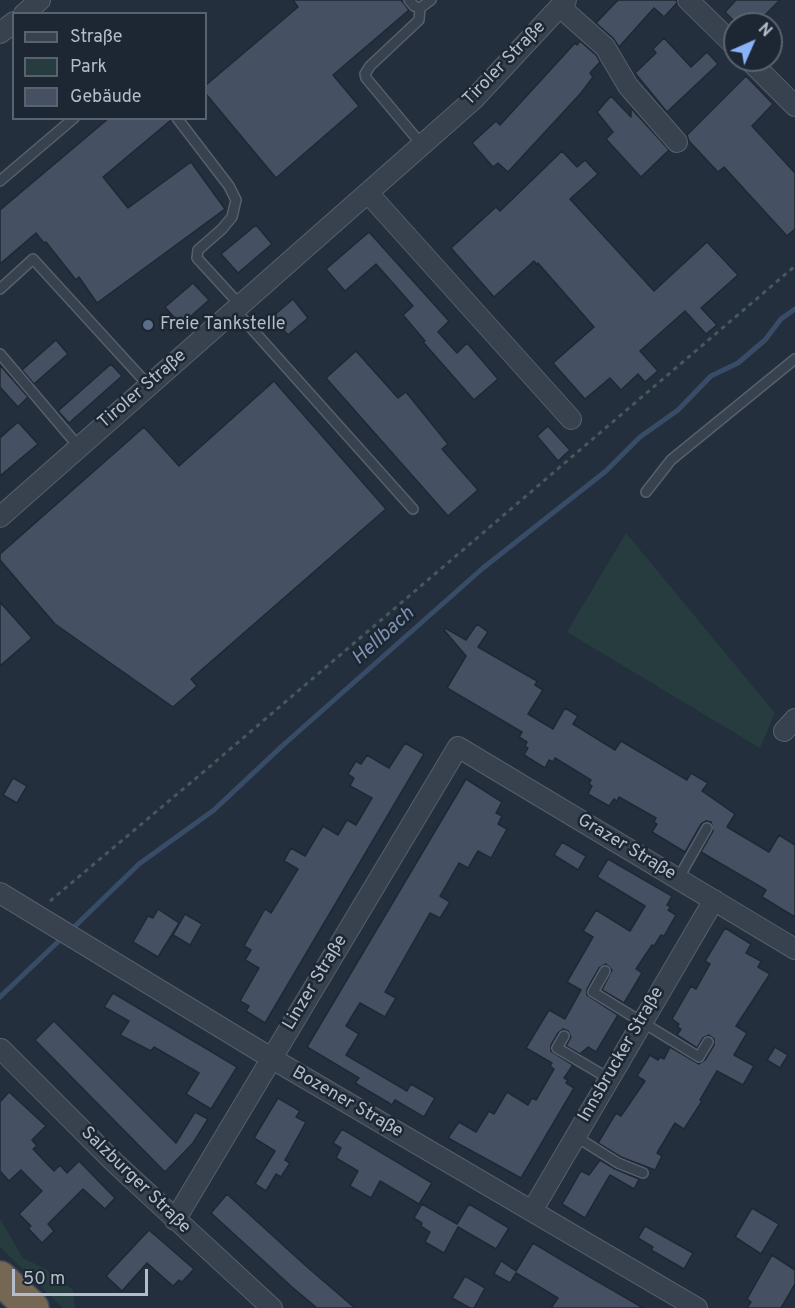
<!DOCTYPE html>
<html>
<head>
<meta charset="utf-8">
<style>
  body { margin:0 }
  #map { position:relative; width:795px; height:1308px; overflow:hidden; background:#242f3e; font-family:Overpass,sans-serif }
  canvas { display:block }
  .legend { position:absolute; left:12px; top:12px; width:195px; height:108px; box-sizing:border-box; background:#1d2633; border:2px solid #59626f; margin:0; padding:8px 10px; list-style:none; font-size:18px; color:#b4bcc9 }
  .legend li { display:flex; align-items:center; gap:12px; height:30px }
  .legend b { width:30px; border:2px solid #59626f }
  .north { position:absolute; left:723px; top:12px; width:60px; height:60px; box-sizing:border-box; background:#1d2633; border:2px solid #59626f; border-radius:50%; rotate:45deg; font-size:16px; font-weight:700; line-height:24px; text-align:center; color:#b4bcc9 }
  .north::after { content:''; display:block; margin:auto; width:21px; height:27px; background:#8ab4f8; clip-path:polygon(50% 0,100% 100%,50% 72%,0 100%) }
  .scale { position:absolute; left:12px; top:1269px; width:136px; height:27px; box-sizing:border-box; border:3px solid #b4bcc9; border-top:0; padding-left:8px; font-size:18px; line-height:21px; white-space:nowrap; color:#b4bcc9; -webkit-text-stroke:4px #1d2633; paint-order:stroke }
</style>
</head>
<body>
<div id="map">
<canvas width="795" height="1308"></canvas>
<ul class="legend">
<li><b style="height:8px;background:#38414e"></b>Straße</li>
<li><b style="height:16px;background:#263c3f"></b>Park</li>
<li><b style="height:16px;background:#455162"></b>Gebäude</li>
</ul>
<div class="north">N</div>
<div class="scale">50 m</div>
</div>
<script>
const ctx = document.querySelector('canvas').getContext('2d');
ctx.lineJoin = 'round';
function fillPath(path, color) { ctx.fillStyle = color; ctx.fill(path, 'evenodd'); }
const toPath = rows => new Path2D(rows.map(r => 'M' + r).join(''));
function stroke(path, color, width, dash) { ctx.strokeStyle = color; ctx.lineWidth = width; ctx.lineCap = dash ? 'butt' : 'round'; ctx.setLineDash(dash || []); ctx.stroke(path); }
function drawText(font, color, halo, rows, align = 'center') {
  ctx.font = font + ' Overpass,sans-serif'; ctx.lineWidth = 5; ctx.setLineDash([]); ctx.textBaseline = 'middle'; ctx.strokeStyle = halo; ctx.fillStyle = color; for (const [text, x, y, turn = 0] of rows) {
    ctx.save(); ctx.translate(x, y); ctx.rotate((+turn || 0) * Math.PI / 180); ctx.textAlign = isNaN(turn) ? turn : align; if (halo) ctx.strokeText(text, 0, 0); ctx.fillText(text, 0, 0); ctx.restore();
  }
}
fillPath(toPath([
  [626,533,775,713,760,748,567,632],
  [0,1219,23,1258,47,1270,73,1290,75,1308,63,1308,0,1247]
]), '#263c3f');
stroke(toPath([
  [70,931,139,864,214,810,281,747,483,568,606,471,640,437,678,410,711,376,738,363,765,340,781,319,795,309],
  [0,997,63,937]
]), '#394c67', 5);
const building = toPath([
  [293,0,401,0,409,10,333,75,359,106,276,178,206,94,206,85,298,7,293,0],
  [618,0,676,0,677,3,664,17,654,8,619,47,613,38,596,23,618,0],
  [736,0,780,0,756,24,737,24,725,12,736,0],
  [664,38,691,67,707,52,718,64,667,112,635,73,656,53,653,49,664,38],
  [580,41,596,55,600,62,590,73,593,77,581,93,508,172,498,163,493,167,472,143,496,121,500,125,575,43,577,45,580,41],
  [746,76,773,104,752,126,795,173,795,229,787,236,724,167,718,172,689,141,687,135,746,76],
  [611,96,631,117,631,108,669,150,641,177,606,139,613,132,597,112,611,96],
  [109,118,170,118,171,120,103,177,128,208,191,162,225,209,97,303,79,277,76,280,46,242,44,243,36,233,0,264,0,210,109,118],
  [562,151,577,167,585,160,598,174,570,199,654,291,707,242,738,275,701,308,717,325,706,334,685,311,640,351,658,371,645,382,638,374,621,390,610,378,585,399,553,363,594,327,538,263,537,265,534,261,494,297,451,248,496,207,500,211,562,151],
  [256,225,272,244,238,273,221,254,256,225],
  [369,232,449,321,438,332,457,353,467,343,498,379,474,400,423,342,425,341,403,315,413,306,376,264,345,291,326,269,369,232],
  [193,283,209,300,181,325,165,307,193,283],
  [293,299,308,318,288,335,272,317,293,299],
  [56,340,68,354,34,384,22,370,56,340],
  [356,351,398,398,406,392,448,444,442,449,478,490,448,516,326,378,356,351],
  [111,364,122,376,69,423,58,411,111,364],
  [0,365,28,397,18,407,0,387,0,365],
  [274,381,386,509,191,679,197,686,173,707,55,624,0,560,0,554,144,427,179,466,274,381],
  [18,422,38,444,0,476,0,438,18,422],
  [548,426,570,450,558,461,537,436,548,426],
  [0,602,32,638,0,666,0,602],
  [477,624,488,632,478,647,537,681,535,685,543,690,528,714,553,729,565,708,578,716,573,724,615,750,621,741,687,780,691,773,708,783,702,791,735,814,727,827,769,852,779,835,795,845,795,917,762,897,766,890,701,852,713,831,711,822,706,821,701,824,685,852,652,832,657,824,654,822,656,818,619,797,617,801,614,799,609,806,588,794,592,786,589,784,591,780,555,758,553,762,549,760,545,768,524,755,528,748,525,746,527,742,519,737,522,732,447,688,466,656,444,630,445,628,466,640,477,624],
  [405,743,424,754,265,1023,246,1011,249,1006,240,1001,259,968,245,960,251,950,244,946,265,909,271,913,298,869,284,861,291,848,305,856,323,826,338,835,347,820,356,825,372,798,350,786,354,778,348,774,356,761,361,764,367,755,389,768,405,743],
  [13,778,27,786,17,803,3,795,13,778],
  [466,779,502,802,496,813,502,816,498,824,507,829,491,858,478,851,468,868,459,863,440,896,450,902,440,918,430,913,385,992,396,998,385,1017,360,1003,346,1026,359,1034,346,1055,407,1091,411,1084,435,1098,424,1117,395,1100,392,1105,389,1103,355,1083,359,1078,307,1047,466,779],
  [562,842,586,856,578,870,554,855,562,842],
  [608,859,672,896,667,905,671,907,668,910,676,915,664,936,661,935,654,946,652,945,636,969,642,973,624,1003,602,990,612,970,606,964,599,968,587,989,587,995,618,1015,596,1052,588,1047,580,1054,566,1046,571,1037,568,1031,563,1029,558,1033,551,1045,551,1051,573,1065,564,1078,568,1080,566,1083,574,1088,521,1178,448,1138,459,1122,476,1132,489,1111,494,1114,507,1092,528,1105,532,1098,536,1100,554,1069,550,1066,552,1063,526,1048,549,1010,565,1019,581,990,567,982,593,937,583,931,596,910,630,931,645,906,597,877,608,859],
  [158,909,179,923,158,957,133,942,148,916,153,918,158,909],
  [185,914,202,924,190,945,173,935,185,914],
  [725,928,751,944,746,953,761,961,758,967,770,974,736,1026,747,1033,734,1055,754,1066,743,1085,717,1071,700,1100,702,1101,684,1129,675,1123,657,1153,662,1156,655,1170,621,1157,598,1143,616,1113,621,1116,645,1081,637,1076,650,1055,658,1060,660,1057,664,1059,670,1047,699,1064,705,1060,714,1045,714,1039,709,1035,703,1038,697,1048,677,1035,681,1029,677,1027,679,1024,672,1019,691,986,696,989,710,964,705,961,725,928],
  [113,993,237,1067,211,1109,186,1094,199,1073,154,1047,151,1051,120,1035,129,1021,104,1007,113,993],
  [54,1021,176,1143,195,1112,208,1119,193,1143,165,1172,35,1040,54,1021],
  [775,1047,788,1055,780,1068,767,1060,775,1047],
  [9,1092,46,1126,32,1140,37,1146,33,1149,54,1171,60,1165,67,1173,79,1161,115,1198,105,1209,83,1189,48,1224,54,1231,42,1243,28,1228,31,1226,19,1214,42,1191,21,1170,9,1181,0,1171,0,1102,9,1092],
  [278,1098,300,1111,296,1117,306,1122,285,1160,290,1163,281,1177,276,1174,266,1191,255,1184,275,1151,254,1138,278,1098],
  [342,1129,432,1183,419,1204,380,1181,371,1198,350,1186,358,1171,336,1158,341,1148,333,1143,342,1129],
  [600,1160,615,1169,639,1179,634,1189,610,1175,585,1218,562,1204,581,1171,589,1175,600,1160],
  [227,1194,306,1266,355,1308,317,1308,292,1287,211,1213,227,1194],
  [422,1204,457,1224,469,1204,509,1228,496,1249,458,1227,444,1253,425,1242,430,1232,421,1226,422,1223,414,1218,422,1204],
  [752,1208,779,1224,761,1254,735,1237,752,1208],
  [645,1226,693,1253,684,1269,651,1250,653,1247,638,1238,645,1226],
  [149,1230,194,1269,182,1282,179,1280,173,1286,147,1263,122,1291,106,1276,149,1230],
  [533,1243,590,1277,643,1308,551,1308,558,1298,533,1283,516,1273,510,1283,494,1274,501,1261,516,1271,533,1243],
  [772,1255,795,1270,795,1284,781,1308,747,1308,751,1302,747,1299,772,1255],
  [465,1276,485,1288,474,1308,470,1308,452,1298,465,1276]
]);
fillPath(building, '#455162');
stroke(building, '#1f2835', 1.5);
const service = toPath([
  [409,0,414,6,420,8,431,0],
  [420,8,419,20,370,66,365,74,366,78,422,145],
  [177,118,229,186,236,200,232,217,222,229,198,250,197,258,240,305],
  [0,181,74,118],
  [0,289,33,259,149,386],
  [235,310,413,509],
  [0,354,79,447],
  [646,492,671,460,795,359],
  [678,879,707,828],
  [605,971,593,992,699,1057,708,1042],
  [564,1036,557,1048,608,1078],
  [575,1136,618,1163,643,1173]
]);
const minor = toPath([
  [688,0,735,46],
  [560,7,605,47,628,86,677,142],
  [24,14,40,0],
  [0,33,14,22],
  [749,60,795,106],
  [368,193,571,419],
  [0,517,474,99,566,0],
  [784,731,795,719],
  [0,893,271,1058,697,1308],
  [1,1049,115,1163,272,1308],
  [532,1211,714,900],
  [175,1220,458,747,795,949]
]);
const motorway = toPath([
  [0,1278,32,1308]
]);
stroke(service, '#565f6c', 12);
stroke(minor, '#565f6c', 22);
stroke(motorway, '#434c59', 36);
stroke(toPath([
  [50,901,201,774,795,266]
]), '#44595c', 3, [4.5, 4.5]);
stroke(service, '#38414e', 9);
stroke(minor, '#38414e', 20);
stroke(motorway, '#746855', 33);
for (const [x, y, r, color] of [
  [148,325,6,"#5c6f8a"]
]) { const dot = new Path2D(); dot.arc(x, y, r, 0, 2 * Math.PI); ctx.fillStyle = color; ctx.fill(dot); stroke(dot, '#1d2633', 2); }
drawText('18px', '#b4bcc9', '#1d2633', [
  ["Tiroler Straße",505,64,-46],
  ["Tiroler Straße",143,390,-41],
  ["Grazer Straße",626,848,31],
  ["Linzer Straße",316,983,-59],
  ["Innsbrucker Straße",622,1055,-60],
  ["Bozener Straße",347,1103,30],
  ["Salzburger Straße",135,1181,44]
]);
drawText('18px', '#b4bcc9', '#1d2633', [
  ["Freie Tankstelle",160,325]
], 'left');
drawText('italic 20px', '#7c92b1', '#1d2633', [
  ["Hellbach",384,637,-42]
]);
</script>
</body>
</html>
